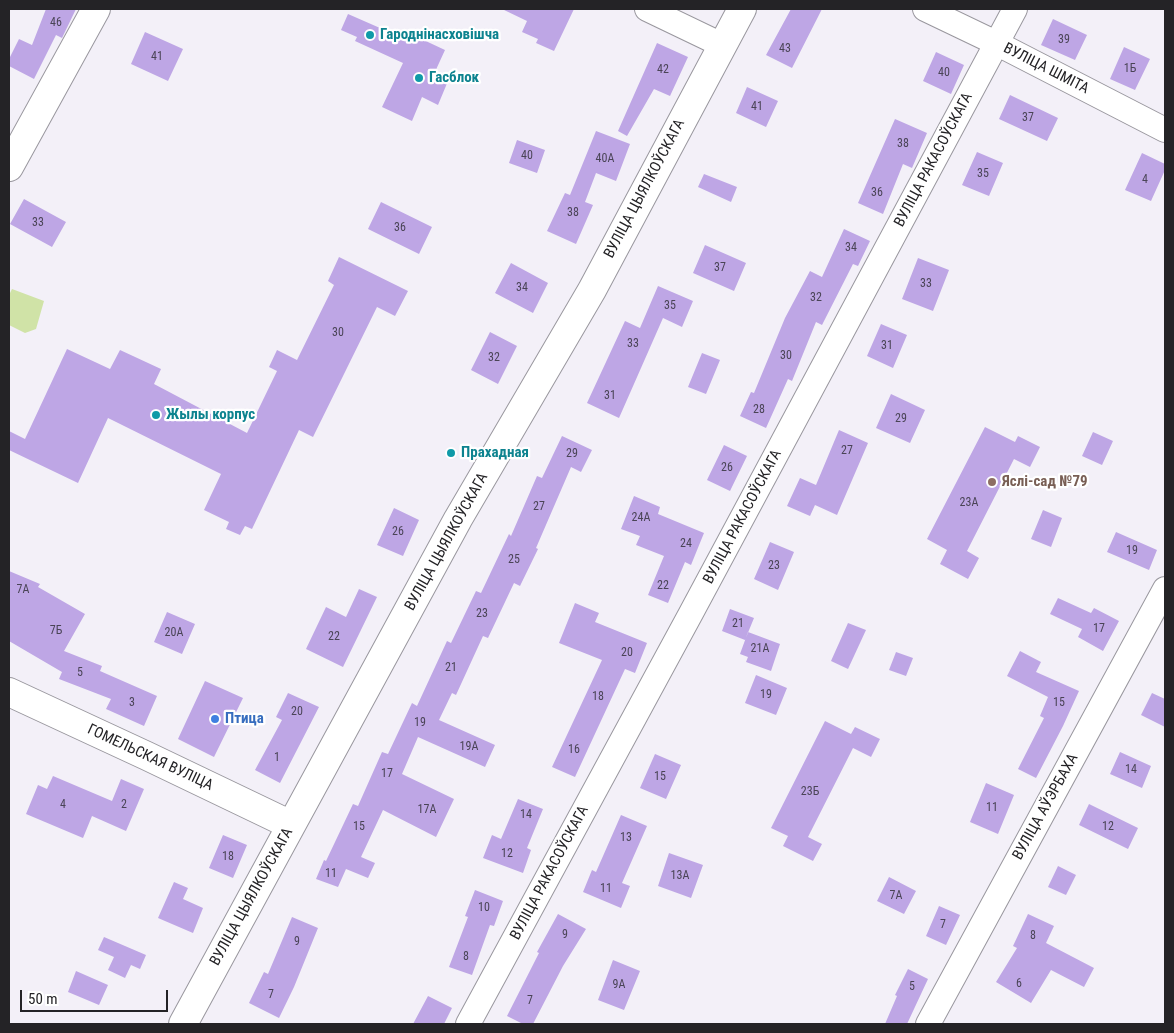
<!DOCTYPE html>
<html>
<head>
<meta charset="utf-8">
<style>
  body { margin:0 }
  #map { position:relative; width:1174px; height:1033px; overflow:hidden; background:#f3f0f8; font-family:"Roboto Condensed",sans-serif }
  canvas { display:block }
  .frame { position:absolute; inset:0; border:10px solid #242326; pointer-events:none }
  .scale { position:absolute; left:20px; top:990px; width:148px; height:22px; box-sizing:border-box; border:2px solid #242326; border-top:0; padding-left:6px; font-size:15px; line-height:18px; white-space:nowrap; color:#242326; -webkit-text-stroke:4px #fff; paint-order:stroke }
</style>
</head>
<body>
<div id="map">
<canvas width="1174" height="1033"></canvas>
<div class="frame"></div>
<div class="scale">50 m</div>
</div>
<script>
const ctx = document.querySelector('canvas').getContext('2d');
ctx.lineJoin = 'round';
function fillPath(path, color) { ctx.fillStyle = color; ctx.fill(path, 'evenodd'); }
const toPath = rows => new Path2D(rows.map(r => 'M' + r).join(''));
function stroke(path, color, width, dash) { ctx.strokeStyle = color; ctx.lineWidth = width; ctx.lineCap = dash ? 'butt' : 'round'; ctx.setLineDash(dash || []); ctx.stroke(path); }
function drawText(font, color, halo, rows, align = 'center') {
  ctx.font = font + ' "Roboto Condensed",sans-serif'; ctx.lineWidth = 4.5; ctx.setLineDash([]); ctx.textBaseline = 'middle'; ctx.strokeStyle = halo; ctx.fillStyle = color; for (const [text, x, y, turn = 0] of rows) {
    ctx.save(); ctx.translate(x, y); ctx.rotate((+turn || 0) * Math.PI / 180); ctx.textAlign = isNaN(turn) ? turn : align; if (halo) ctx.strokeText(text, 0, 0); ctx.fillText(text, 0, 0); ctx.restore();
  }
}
fillPath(toPath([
  [12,289,44,301,36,329,25,333,9,325,9,295]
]), '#d0e3a7');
fillPath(toPath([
  [46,9,76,9,62,38,56,35,34,79,9,66,9,59,19,39,32,45],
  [502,9,574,9,554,51,536,43,538,39,522,32,527,21],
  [791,9,822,9,792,68,766,55],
  [348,14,412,42,415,36,445,50,434,74,448,81,438,105,422,97,412,121,382,107,403,63,355,41,357,37,341,30],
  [1053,19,1087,35,1075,60,1041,45],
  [145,32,183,49,168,81,131,64],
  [657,43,688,57,670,96,654,89,627,136,618,131],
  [1124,47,1150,59,1135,90,1110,79],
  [936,52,964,65,951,94,923,81],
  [747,87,778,101,766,127,736,113],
  [1010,95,1058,118,1047,141,999,119],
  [895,119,927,133,912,168,903,164,883,214,858,203],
  [596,131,630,144,616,181,596,173,585,202,593,205,576,244,547,231,565,193,570,195],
  [517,140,545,150,537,173,509,163],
  [977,152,1003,163,989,196,962,185],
  [1142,153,1165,164,1165,170,1151,201,1125,190],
  [704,174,737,187,731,202,698,187],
  [24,199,66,222,52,247,10,224],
  [381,202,432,227,419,254,368,229],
  [844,229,870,241,858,266,853,264,822,325,816,322,792,381,788,379,766,428,740,416,751,392,754,393,785,318,810,271,822,277],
  [705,245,746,263,734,291,693,273],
  [339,257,408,291,395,316,377,307,313,437,299,430,252,529,245,526,240,535,226,529,229,522,204,510,221,474,108,418,78,483,9,450,9,431,25,439,67,349,110,369,120,350,161,369,154,384,247,433,277,371,269,367,277,350,297,360,334,285,328,281],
  [918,258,949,270,933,311,902,299],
  [511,263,548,283,533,313,495,293],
  [658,286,693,301,682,327,663,318,619,418,587,403,625,321,640,328],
  [881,324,907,335,893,368,867,356],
  [490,332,517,346,498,384,471,370],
  [702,353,720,360,706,394,688,387],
  [891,394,925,410,910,443,876,428],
  [985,427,1015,442,1018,436,1040,447,1030,467,1014,459,967,551,979,558,968,579,940,564,947,550,927,539],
  [839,430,868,443,837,515,815,505,810,516,787,506,800,478,816,485],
  [1093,432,1113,441,1102,465,1082,456],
  [562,436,592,450,581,472,571,467,536,548,538,549,520,586,514,583,488,638,483,636,456,695,452,693,439,720,495,745,485,767,418,737,402,774,454,799,436,837,383,810,361,857,375,863,368,878,346,869,338,887,316,879,324,860,326,861,353,804,358,806,382,752,388,754,412,703,417,706,447,641,451,643,476,591,481,593,509,534,511,536,537,476,542,478],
  [724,445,747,456,730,491,707,480],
  [634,496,660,507,658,514,704,533,691,565,685,562,668,603,648,595,664,556,636,545,640,536,621,529],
  [394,508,419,520,403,556,377,545],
  [1043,510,1062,518,1051,547,1031,539],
  [1116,532,1157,550,1149,570,1107,552],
  [770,542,794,552,778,590,754,579],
  [9,571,40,584,38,587,85,614,64,651,102,666,100,671,157,696,144,726,106,709,111,699,59,679,62,672,9,641],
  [359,589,377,597,343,667,306,649,326,607,346,617],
  [1058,598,1091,613,1094,608,1119,621,1103,651,1078,637,1082,629,1050,614],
  [575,603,599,613,595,622,647,643,635,673,625,669,575,777,552,767,602,660,559,643],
  [730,609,754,618,745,640,722,631],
  [167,612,195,624,182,654,154,642],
  [848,623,866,630,848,669,831,661],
  [748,632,780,644,771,671,746,662,748,657,740,654],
  [1020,651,1041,662,1036,672,1079,691,1063,726,1036,778,1018,769,1044,718,1040,716,1048,697,1007,676],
  [896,652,913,658,906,676,889,670],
  [756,675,787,688,776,715,745,703],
  [205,681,243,698,214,757,178,739],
  [288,693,319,707,280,783,255,770,282,720,276,717],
  [1152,693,1165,699,1165,727,1141,715],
  [825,721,851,734,855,727,880,739,871,757,853,748,808,837,822,844,813,861,783,846,788,836,771,828],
  [1120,752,1151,766,1142,788,1110,774],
  [655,754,681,765,666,799,640,788],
  [53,776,112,801,121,779,144,789,126,831,92,816,83,838,26,814,38,785,47,789],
  [986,783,1014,795,998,834,970,822],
  [518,799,543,809,527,848,531,850,523,873,483,858,492,835,501,839],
  [1089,804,1138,828,1128,849,1079,825],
  [621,815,647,826,622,883,630,886,621,908,583,892,592,870,596,872],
  [223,835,247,845,233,878,209,868],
  [669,853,703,865,691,898,658,886],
  [1058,866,1076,875,1066,895,1048,887],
  [889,877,916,891,904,914,877,901],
  [174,882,188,888,183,899,203,908,193,933,158,918],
  [475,890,503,901,494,926,490,925,472,975,449,967,468,917,465,916],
  [939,906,960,915,946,945,926,936],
  [558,914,586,929,563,966,533,1024,523,1024,507,1016,539,953,537,952],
  [1028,914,1054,926,1046,943,1094,968,1084,987,1051,970,1031,1003,996,982,1017,948,1013,946],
  [292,917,318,928,294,987,279,1018,249,1003,264,972,268,974],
  [104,937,146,955,140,969,131,965,125,978,108,970,114,957,98,950],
  [613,960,640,971,624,1010,598,1000],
  [908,969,928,979,907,1024,885,1024,897,996,895,995],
  [76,971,108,985,99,1005,68,992],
  [428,996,452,1008,444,1024,413,1024]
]), '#bea6e5');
const minor = toPath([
  [647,9,722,45],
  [925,9,996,43,1165,130],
  [468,1024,690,615,1015,9],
  [928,1024,1165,589]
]);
const tertiary = toPath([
  [9,167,96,9],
  [9,692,147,756,291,825],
  [183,1024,458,519,592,290,742,9]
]);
stroke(minor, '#99979e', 26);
stroke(tertiary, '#99979e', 30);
stroke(minor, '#fff', 24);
stroke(tertiary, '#fff', 28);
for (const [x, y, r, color] of [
  [370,35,5,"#0f9aa8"],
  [419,78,5,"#0f9aa8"],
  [156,415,5,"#0f9aa8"],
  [451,453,5,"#0f9aa8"],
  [992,482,5,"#8d6e63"],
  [215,719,5,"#3f7fe0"]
]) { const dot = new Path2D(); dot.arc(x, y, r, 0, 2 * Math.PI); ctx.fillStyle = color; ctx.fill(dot); stroke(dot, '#fff', 2); }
drawText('12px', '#4a4456', null, [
  ["46",56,23],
  ["39",1064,40],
  ["43",785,49],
  ["41",157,57],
  ["1Б",1130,69],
  ["42",663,70],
  ["40",944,73],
  ["41",757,107],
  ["37",1028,118],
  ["38",903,144],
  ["40",527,156],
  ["40А",605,159],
  ["35",983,174],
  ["4",1145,180],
  ["36",877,193],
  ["38",573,213],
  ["33",38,223],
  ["36",400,228],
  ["34",851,248],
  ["37",720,268],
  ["33",926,284],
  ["34",522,288],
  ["32",816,298],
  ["35",670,306],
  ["30",338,333],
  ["33",633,344],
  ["31",887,346],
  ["30",786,356],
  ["32",494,358],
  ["31",610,396],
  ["28",759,410],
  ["29",901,419],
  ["27",847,451],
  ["29",572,454],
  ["26",727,468],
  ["23А",969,503],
  ["27",539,507],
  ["24А",641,518],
  ["26",398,532],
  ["24",686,544],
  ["19",1132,551],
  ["25",514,560],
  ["23",774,566],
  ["22",663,586],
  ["7А",23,590],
  ["23",482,614],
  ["21",738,624],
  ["17",1099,629],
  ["7Б",56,631],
  ["20А",174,633],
  ["22",334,637],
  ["21А",760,649],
  ["20",627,653],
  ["21",451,668],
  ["5",80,673],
  ["19",766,695],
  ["18",598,697],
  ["3",132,703],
  ["15",1059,703],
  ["20",297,712],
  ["19",420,723],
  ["19А",469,747],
  ["16",574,750],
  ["1",277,758],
  ["14",1131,770],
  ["17",387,774],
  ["15",660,777],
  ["23Б",810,792],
  ["4",63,805],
  ["2",124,805],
  ["11",992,808],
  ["17А",427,810],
  ["14",526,815],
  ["15",359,827],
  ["12",1108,827],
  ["13",626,838],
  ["12",507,854],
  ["18",228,857],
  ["11",331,874],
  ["13А",680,876],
  ["11",606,889],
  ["7А",896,896],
  ["10",484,908],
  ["7",943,925],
  ["9",565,935],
  ["8",1033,936],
  ["9",297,942],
  ["8",466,957],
  ["6",1019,984],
  ["9А",619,985],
  ["5",912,987],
  ["7",271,995],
  ["7",530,1001]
]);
drawText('bold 15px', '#0d838f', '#fff', [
  ["Гароднінасховішча",380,35],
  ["Гасблок",429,78],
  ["Жылы корпус",166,415],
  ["Прахадная",461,453]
], 'left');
drawText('15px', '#242326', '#fff', [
  ["ВУЛІЦА ШМІТА",1046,69,27],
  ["ВУЛІЦА РАКАСОЎСКАГА",934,160,-62],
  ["ВУЛІЦА ЦЫЯЛКОЎСКАГА",645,189,-62],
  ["ВУЛІЦА РАКАСОЎСКАГА",743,517,-62],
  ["ВУЛІЦА ЦЫЯЛКОЎСКАГА",447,542,-61],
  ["ГОМЕЛЬСКАЯ ВУЛІЦА",150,758,25],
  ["ВУЛІЦА АЎЭРБАХА",1046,807,-61],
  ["ВУЛІЦА РАКАСОЎСКАГА",550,873,-62],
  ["ВУЛІЦА ЦЫЯЛКОЎСКАГА",252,897,-61]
]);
drawText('bold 15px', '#785e54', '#fff', [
  ["Яслі-сад №79",1002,482]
], 'left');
drawText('bold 15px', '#366cbe', '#fff', [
  ["Птица",225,719]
], 'left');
</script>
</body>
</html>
